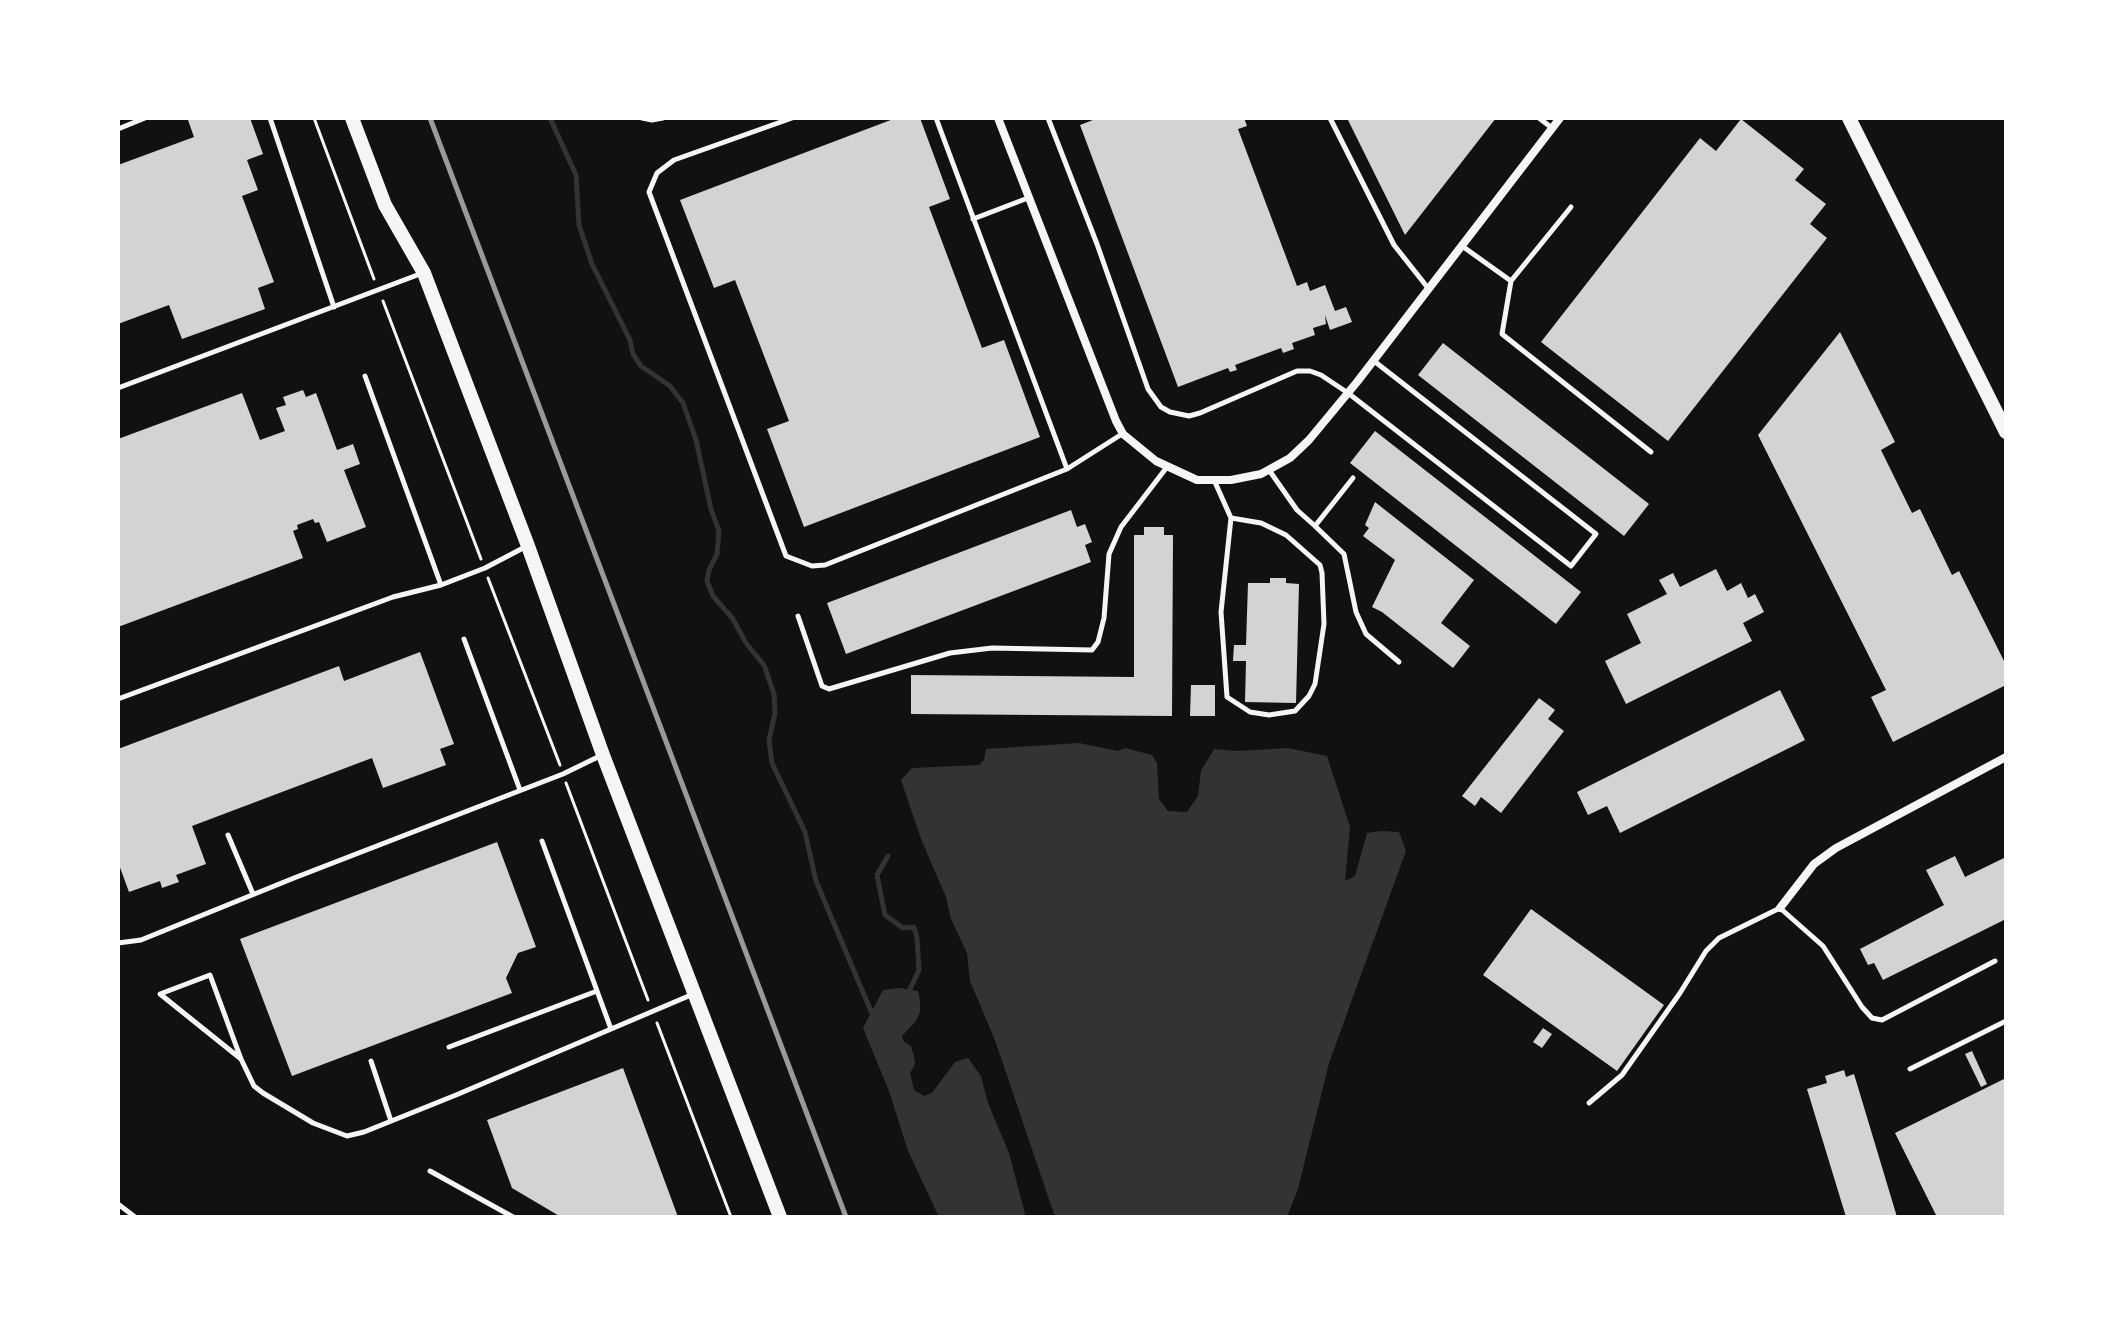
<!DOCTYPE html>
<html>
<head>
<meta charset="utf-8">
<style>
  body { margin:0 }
  #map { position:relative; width:2124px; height:1335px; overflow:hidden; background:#111; font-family:Barlow,sans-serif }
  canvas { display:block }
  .frame { position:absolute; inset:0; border:120px solid #fff; pointer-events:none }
</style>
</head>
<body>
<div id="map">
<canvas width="2124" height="1335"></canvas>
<div class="frame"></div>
</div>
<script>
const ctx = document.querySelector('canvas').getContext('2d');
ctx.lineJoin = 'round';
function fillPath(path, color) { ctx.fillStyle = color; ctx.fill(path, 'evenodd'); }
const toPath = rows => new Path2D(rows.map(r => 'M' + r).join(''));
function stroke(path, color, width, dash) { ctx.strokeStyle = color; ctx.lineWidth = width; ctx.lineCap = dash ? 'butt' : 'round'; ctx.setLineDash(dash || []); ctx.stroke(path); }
fillPath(toPath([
  [1079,743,1118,751,1125,748,1152,755,1157,763,1159,799,1168,811,1187,812,1198,796,1201,771,1214,749,1237,751,1288,748,1327,756,1350,827,1345,881,1355,876,1367,833,1381,831,1399,832,1406,851,1329,1063,1298,1189,1287,1217,1055,1217,996,1043,970,981,967,953,951,919,946,897,921,839,901,780,912,768,979,765,984,760,986,749],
  [900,988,918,991,920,1000,920,1012,916,1021,902,1036,904,1042,911,1046,914,1056,915,1064,910,1073,914,1090,924,1096,932,1093,955,1062,968,1058,981,1076,988,1103,1009,1153,1026,1217,939,1217,908,1151,889,1091,863,1028,883,990]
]), '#333');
stroke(toPath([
  [550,118,576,175,579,225,592,264,630,340,633,354,641,366,670,386,683,403,696,440,711,509,719,531,717,554,709,570,707,581,713,596,733,619,746,643,764,665,774,694,775,713,769,740,772,763,805,832,816,881,873,1016],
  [888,856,877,875,885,915,903,928,914,927,917,938,919,970,910,989]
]), '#333', 5);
fillPath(toPath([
  [194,118,250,118,263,154,247,160,258,190,242,196,274,282,258,288,265,309,182,339,169,305,118,324,118,165,194,137,188,120],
  [896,118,920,118,950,199,929,207,982,348,1004,340,1040,437,804,527,767,429,789,421,735,280,714,288,680,200],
  [1098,118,1244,118,1247,126,1238,129,1297,286,1307,282,1310,291,1325,285,1335,311,1346,307,1352,322,1330,330,1325,315,1326,324,1313,328,1315,335,1292,343,1294,349,1283,353,1281,348,1235,365,1237,370,1230,372,1228,368,1178,387,1080,125],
  [1347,118,1496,118,1405,235],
  [1741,119,1804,169,1795,180,1826,204,1810,224,1827,238,1668,441,1541,342,1700,138,1716,151],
  [1840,332,1895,442,1881,450,1912,513,1920,509,1952,575,1959,571,2006,665,2006,685,1893,742,1871,697,1886,690,1758,435],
  [1443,343,1649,504,1624,536,1418,375],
  [303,390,306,397,316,393,337,450,353,444,360,464,344,470,366,527,327,542,319,522,315,523,313,519,297,525,298,529,293,531,303,558,118,627,118,439,242,393,260,440,285,431,276,408,286,405,283,397],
  [1375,431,1581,592,1556,624,1350,463],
  [1375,502,1474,580,1441,623,1470,646,1453,668,1382,612,1372,607,1395,560,1363,536,1369,528,1365,525],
  [1071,510,1077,527,1085,524,1092,542,1085,545,1091,562,846,654,827,603],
  [1144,527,1164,527,1164,535,1173,535,1172,716,911,714,911,675,1134,677,1134,535,1144,535],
  [1716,569,1727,591,1741,583,1748,598,1755,594,1764,612,1743,623,1752,641,1626,704,1605,661,1641,643,1627,614,1667,594,1659,580,1673,573,1680,587],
  [1270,578,1286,578,1286,583,1299,584,1296,703,1245,702,1246,661,1233,661,1234,645,1246,645,1248,583,1270,583],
  [420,652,454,744,440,749,446,765,383,788,372,758,192,826,206,864,176,875,179,882,162,888,160,881,129,892,118,862,118,749,339,666,344,681],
  [1191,685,1215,685,1215,716,1190,716],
  [1780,690,1805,740,1620,833,1607,806,1588,815,1577,792],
  [1539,698,1555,710,1548,719,1564,731,1501,813,1481,797,1475,806,1462,796],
  [497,842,536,947,518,953,506,978,512,993,292,1076,240,939],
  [1955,856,1965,877,2006,857,2006,919,1883,980,1874,963,1868,965,1860,949,1944,905,1926,870],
  [1531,909,1664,1005,1617,1071,1483,975],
  [1543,1028,1552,1034,1542,1048,1533,1042],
  [1972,1051,1987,1084,1981,1087,1965,1054],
  [623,1068,678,1217,561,1217,512,1188,487,1120],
  [1844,1070,1846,1077,1854,1074,1897,1217,1846,1217,1807,1089,1827,1083,1825,1076],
  [2006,1078,2006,1216,1937,1217,1895,1133]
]), '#d3d3d3');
stroke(toPath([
  [314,118,374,279],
  [383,301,481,559],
  [488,578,560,765],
  [566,783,648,1000],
  [657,1023,731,1217]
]), '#f5f5f5', 3);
stroke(toPath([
  [270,118,334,307],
  [642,118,652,120,663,118],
  [792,118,674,160,657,173,649,192,786,556,812,566,825,565,1067,469,1122,434],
  [936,118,1067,469],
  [1048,118,1097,244,1148,389,1161,407,1170,412,1189,416,1200,413,1297,371,1310,371,1321,375,1348,393,1571,566,1596,534,1374,361],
  [1330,118,1394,245,1428,288],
  [1539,118,1552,128],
  [118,129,145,118],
  [973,219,1028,198],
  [1462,246,1511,281,1502,334,1651,452],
  [1511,281,1571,207],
  [365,376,441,585],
  [118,388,420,274],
  [1269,470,1297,510,1315,526,1353,478],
  [1214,480,1231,518],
  [1231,518,1261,523,1286,535,1320,565,1322,573,1324,624,1315,684,1309,696,1295,711,1269,715,1250,712,1227,697,1221,612,1231,518],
  [1315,526,1344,554,1356,612,1366,634,1399,662],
  [798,616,822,686,829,689,950,653,992,648,1092,650,1098,642,1104,618,1109,554,1121,527,1167,467],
  [464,639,520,790],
  [118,699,393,597,441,585,485,568,527,546],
  [228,835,253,894],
  [542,841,611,1029],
  [118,943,141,940,294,878,563,774,602,755],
  [210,975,241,1059,160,994,210,975],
  [449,1047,597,991],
  [241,1059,254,1086,263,1093,313,1123,347,1136,364,1132,456,1095,691,995],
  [371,1061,391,1121],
  [1910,1069,2006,1021],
  [1589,1103,1622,1075,1680,993,1706,951,1719,938,1780,908,1823,946,1862,1007,1872,1018,1882,1020,1995,961],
  [430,1171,513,1217],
  [118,1204,135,1217]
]), '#f5f5f5', 5);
stroke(toPath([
  [998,118,1116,421,1123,434,1156,461,1197,480,1231,480,1261,474,1290,458,1309,440,1357,382,1560,118],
  [1780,908,1814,864,1836,848,2006,757]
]), '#f5f5f5', 8);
stroke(toPath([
  [1849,118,2006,432]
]), '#f5f5f5', 14);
stroke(toPath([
  [352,118,385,205,424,273,528,546,603,755,780,1217]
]), '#f5f5f5', 14);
stroke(toPath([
  [430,118,846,1217]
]), '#9a9a9a', 5);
</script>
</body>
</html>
